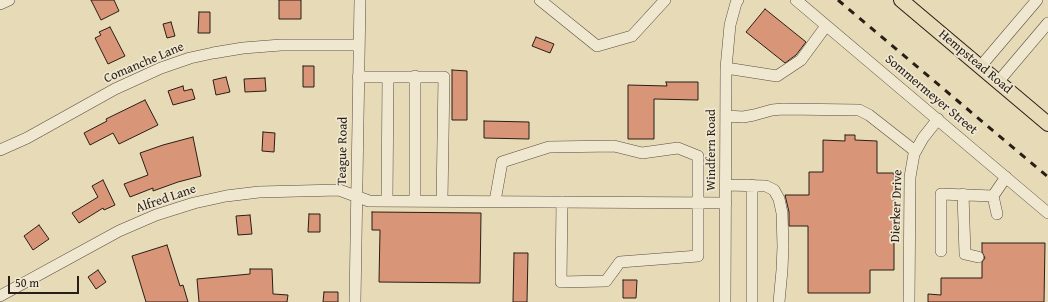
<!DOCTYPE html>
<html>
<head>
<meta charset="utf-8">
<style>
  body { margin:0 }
  #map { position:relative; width:1048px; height:302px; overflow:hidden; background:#e6dab7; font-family:"Gentium Book Plus",serif }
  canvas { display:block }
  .scale { position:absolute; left:8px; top:276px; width:71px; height:18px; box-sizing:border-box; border:2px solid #291e17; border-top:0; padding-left:5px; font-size:12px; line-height:14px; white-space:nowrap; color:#291e17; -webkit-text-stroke:3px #efe7d0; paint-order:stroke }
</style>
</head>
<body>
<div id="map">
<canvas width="1048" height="302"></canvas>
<div class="scale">50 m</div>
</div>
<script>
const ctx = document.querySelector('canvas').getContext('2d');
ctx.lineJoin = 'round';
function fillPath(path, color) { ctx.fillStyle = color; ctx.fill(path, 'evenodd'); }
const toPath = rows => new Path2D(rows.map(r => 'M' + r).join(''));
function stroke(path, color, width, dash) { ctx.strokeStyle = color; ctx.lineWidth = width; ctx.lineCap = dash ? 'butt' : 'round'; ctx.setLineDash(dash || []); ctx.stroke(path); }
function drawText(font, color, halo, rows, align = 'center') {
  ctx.font = font + ' "Gentium Book Plus",serif'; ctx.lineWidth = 3.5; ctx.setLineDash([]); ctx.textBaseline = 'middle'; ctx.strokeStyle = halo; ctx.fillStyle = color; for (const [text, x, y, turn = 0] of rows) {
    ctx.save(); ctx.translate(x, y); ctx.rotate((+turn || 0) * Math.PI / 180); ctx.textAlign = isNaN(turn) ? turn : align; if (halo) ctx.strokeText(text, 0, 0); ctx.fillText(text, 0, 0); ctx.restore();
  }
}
const building = toPath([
  [91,0,114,0,119,11,101,20,91,0],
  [279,0,301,0,301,19,279,19,279,0],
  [765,9,806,42,796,55,785,63,746,32,765,9],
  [199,12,210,12,210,33,198,33,199,12],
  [171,22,175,36,167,38,163,24,171,22],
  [110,27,125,56,108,64,95,38,101,35,99,32,110,27],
  [536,37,554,44,550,53,532,46,536,37],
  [303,66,314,66,314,87,303,87,303,66],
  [452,70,467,71,467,120,452,120,452,70],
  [226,77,230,92,216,95,213,80,226,77],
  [265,78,266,91,245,92,244,79,265,78],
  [666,82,698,82,698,100,654,99,654,139,628,139,628,85,667,86,666,82],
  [183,86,184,91,192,89,195,99,173,105,168,91,183,86],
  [145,100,158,125,119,144,113,133,90,145,84,133,107,121,106,119,145,100],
  [484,121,529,122,529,139,484,138,484,121],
  [263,132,275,133,274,152,262,151,263,132],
  [845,135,855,135,855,140,877,141,877,173,894,173,894,270,870,270,870,293,808,293,808,226,789,226,789,212,785,195,809,195,809,172,823,172,823,140,845,141,845,135],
  [193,137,201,176,178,182,153,191,153,188,130,197,124,184,148,175,140,153,163,145,193,137],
  [103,180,115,205,104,210,103,208,79,223,72,213,98,197,92,186,103,180],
  [372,212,481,213,480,283,379,282,380,230,372,230,372,212],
  [309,214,320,214,320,232,308,232,309,214],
  [250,215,252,234,238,235,236,216,250,215],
  [39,225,49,239,33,250,24,236,39,225],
  [982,243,1045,243,1044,302,928,302,928,294,941,295,941,278,982,278,982,262,985,258,982,252,982,243],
  [167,245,180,286,183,285,188,302,146,302,132,256,167,245],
  [514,253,528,253,527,302,513,302,514,253],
  [250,269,272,269,273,294,288,295,287,302,199,302,197,279,250,274,250,269],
  [98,270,106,282,96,289,88,277,98,270],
  [623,280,637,280,636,298,623,298,623,280],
  [324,292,338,292,338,302,323,302,324,292]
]);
fillPath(building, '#d99577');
stroke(building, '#291e17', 1);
const minor = toPath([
  [540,0,597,46,632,36,665,0],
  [796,0,1048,213],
  [0,4,9,0],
  [980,67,1037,0],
  [726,68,777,76,801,60,826,26],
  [415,76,415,201],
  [358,77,444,77,442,201],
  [998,82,1048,23],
  [726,116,743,117,754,115,772,110,783,109,859,110,869,115,915,151],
  [0,150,27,138,115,89,161,68,190,58,213,53,243,48,281,45,359,45],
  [726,185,766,186,774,190,779,199,782,213,783,246,782,270,779,302],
  [963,194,965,254,978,257],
  [993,196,997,214],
  [387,201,388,77],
  [495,201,502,162,549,147,614,146,642,153,678,148,698,156,698,256,620,262,606,281,561,282,562,202],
  [941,251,941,194,993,196,1006,177],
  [0,296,119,231,156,215,194,203,226,196,259,192,339,190,369,201,726,203],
  [355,302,360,0],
  [725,302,726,68,730,25,736,3,738,0],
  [752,302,752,185],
  [909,302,910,177,914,154,923,138,938,119]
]);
const major = toPath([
  [901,0,1048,124]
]);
stroke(minor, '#584d3f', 12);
stroke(major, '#291e17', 16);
stroke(minor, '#efe7d0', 11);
stroke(major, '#e6dab7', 14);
stroke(toPath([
  [838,0,1048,177]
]), '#291e17', 3, [7, 7]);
drawText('13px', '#291e17', '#efe7d0', [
  ["Hempstead Road",975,62,40],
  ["Comanche Lane",144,63,-23],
  ["Sommermeyer Street",931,95,40],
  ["Windfern Road",712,150,-90],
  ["Teague Road",343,151,-89],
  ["Alfred Lane",166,199,-19],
  ["Dierker Drive",897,206,-88]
]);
</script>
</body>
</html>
